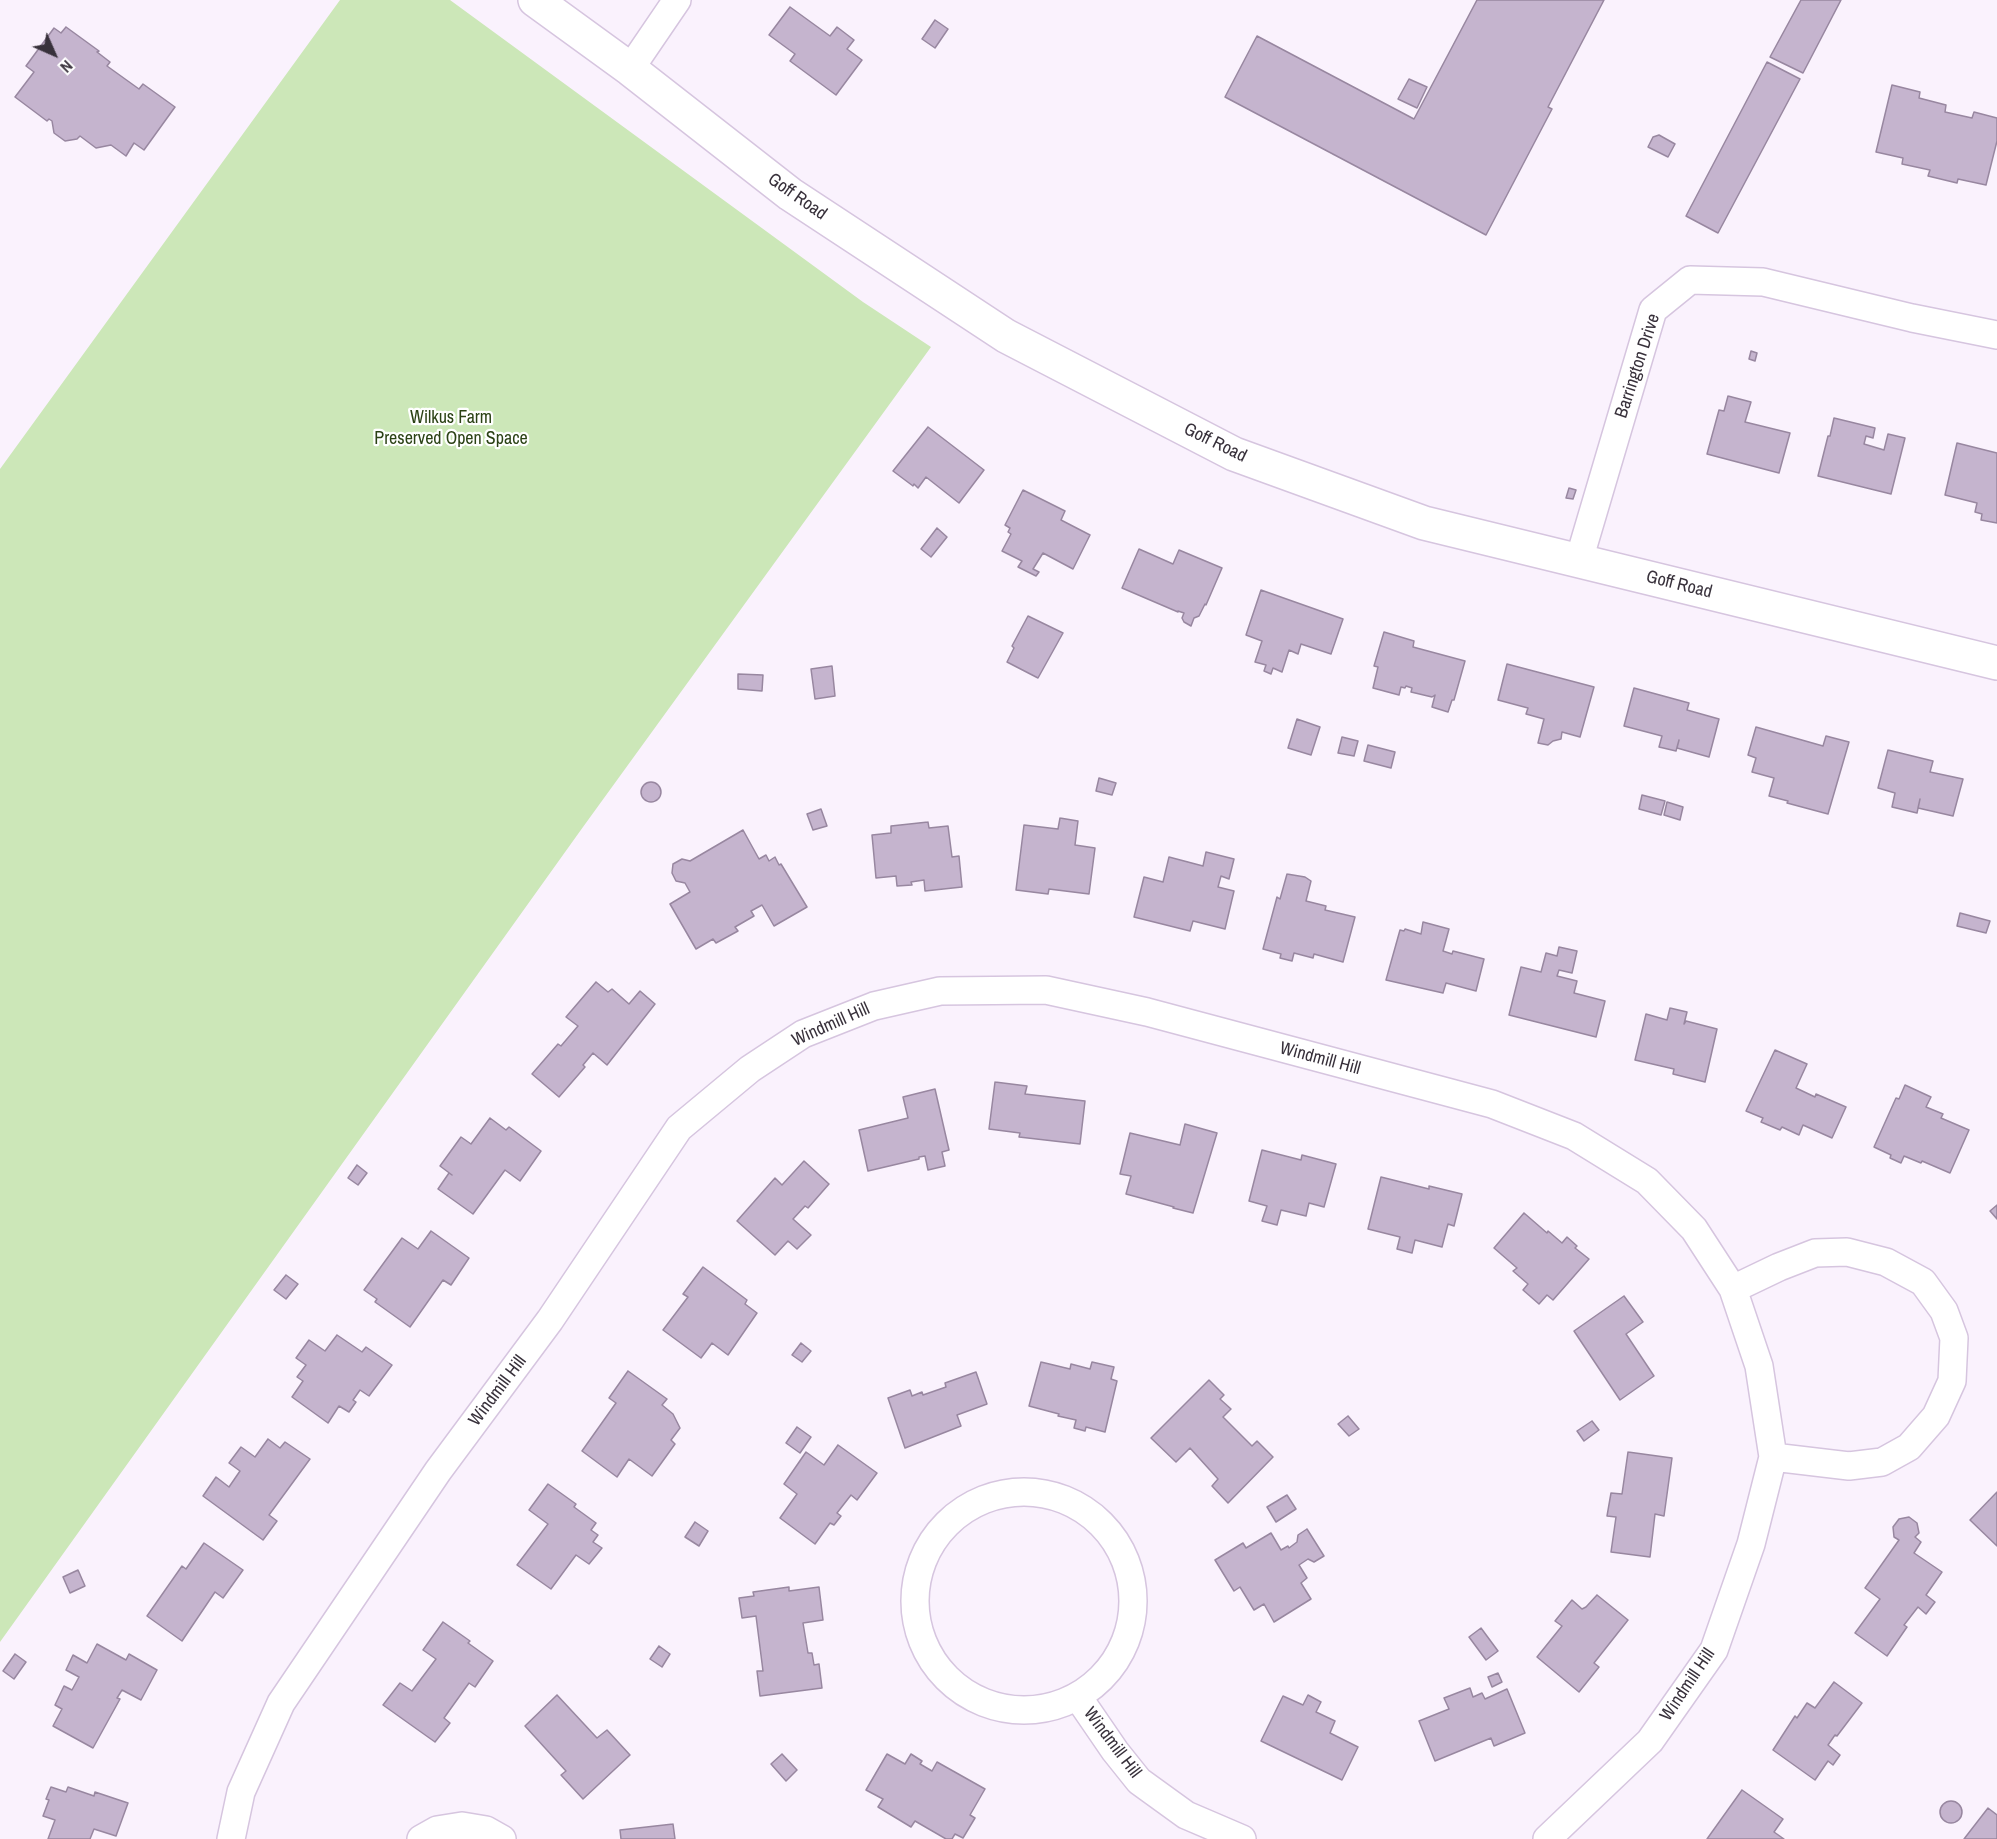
<!DOCTYPE html>
<html>
<head>
<meta charset="utf-8">
<style>
  body { margin:0 }
  #map { position:relative; width:1997px; height:1839px; overflow:hidden; background:#faf2fd; font-family:"Archivo Narrow",sans-serif }
  canvas { display:block }
  .north { position:absolute; left:24px; top:24px; width:60px; height:60px; -webkit-text-stroke:4px #fff; paint-order:stroke; rotate:135deg; font-size:16px; font-weight:700; line-height:24px; text-align:center; color:#38313b }
  .north::after { content:''; display:block; margin:auto; width:21px; height:27px; background:#38313b; clip-path:polygon(50% 0,100% 100%,50% 72%,0 100%) }
</style>
</head>
<body>
<div id="map">
<canvas width="1997" height="1839"></canvas>
<div class="north">N</div>
</div>
<script>
const ctx = document.querySelector('canvas').getContext('2d');
ctx.lineJoin = 'round';
function fillPath(path, color) { ctx.fillStyle = color; ctx.fill(path, 'evenodd'); }
const toPath = rows => new Path2D(rows.map(r => 'M' + r).join(''));
function stroke(path, color, width, dash) { ctx.strokeStyle = color; ctx.lineWidth = width; ctx.lineCap = dash ? 'butt' : 'round'; ctx.setLineDash(dash || []); ctx.stroke(path); }
function drawText(font, color, halo, rows, align = 'center') {
  ctx.font = font + ' "Archivo Narrow",sans-serif'; ctx.lineWidth = 4.5; ctx.setLineDash([]); ctx.textBaseline = 'middle'; ctx.strokeStyle = halo; ctx.fillStyle = color; for (const [text, x, y, turn = 0] of rows) {
    ctx.save(); ctx.translate(x, y); ctx.rotate((+turn || 0) * Math.PI / 180); ctx.textAlign = isNaN(turn) ? turn : align; if (halo) ctx.strokeText(text, 0, 0); ctx.fillText(text, 0, 0); ctx.restore();
  }
}
fillPath(toPath([
  [340,0,450,0,863,302,931,347,583,827,0,1642,0,469]
]), '#cce7b8');
const building = toPath([
  [1477,0,1604,0,1548,107,1552,109,1486,235,1225,97,1257,36,1414,119,1477,0],
  [1801,0,1841,0,1803,73,1770,57,1801,0],
  [790,7,830,36,837,27,854,40,847,49,862,60,836,95,790,61,795,54,769,35,790,7],
  [935,20,948,29,935,48,922,39,935,20],
  [66,27,99,51,97,52,110,62,107,66,139,89,143,84,175,107,144,150,134,143,126,156,111,145,96,148,80,136,77,139,65,141,54,133,52,121,49,119,47,121,15,97,34,72,26,66,54,28,61,33,66,27],
  [1767,62,1800,79,1718,233,1686,216,1767,62],
  [1409,79,1427,87,1417,108,1398,99,1409,79],
  [1892,85,1920,92,1919,98,1946,105,1945,112,1972,118,1974,112,1997,118,1997,141,1986,185,1958,179,1957,183,1928,176,1930,170,1902,164,1903,158,1876,152,1892,85],
  [1659,135,1675,144,1668,157,1648,147,1653,137,1659,135],
  [1751,351,1757,353,1755,361,1749,359,1751,351],
  [1728,396,1751,402,1745,422,1790,433,1779,473,1707,454,1719,410,1724,411,1728,396],
  [1834,418,1875,428,1873,438,1866,436,1864,444,1884,450,1888,434,1905,438,1891,494,1818,476,1828,436,1830,436,1834,418],
  [928,427,984,470,959,503,926,477,918,488,914,484,913,486,893,471,928,427],
  [1957,443,1997,453,1997,523,1981,520,1982,514,1975,512,1977,503,1945,495,1957,443],
  [1569,488,1576,490,1573,499,1566,498,1569,488],
  [1023,490,1065,511,1061,520,1090,535,1073,569,1043,553,1033,569,1039,572,1036,576,1018,567,1022,561,1002,551,1011,534,1008,532,1010,528,1005,525,1023,490],
  [937,528,947,537,931,557,921,549,937,528],
  [1139,549,1173,564,1179,550,1222,568,1206,605,1205,604,1199,616,1194,618,1191,626,1184,622,1182,618,1184,613,1178,611,1178,612,1122,588,1139,549],
  [1261,590,1343,619,1331,654,1301,644,1298,654,1289,650,1282,672,1273,668,1271,674,1264,671,1266,665,1255,662,1262,641,1246,635,1261,590],
  [1028,616,1063,633,1038,678,1007,662,1014,648,1012,646,1028,616],
  [1384,632,1414,641,1413,647,1465,661,1454,700,1452,700,1448,712,1432,707,1435,695,1432,697,1411,692,1412,688,1406,686,1405,688,1401,687,1399,695,1373,688,1378,667,1374,666,1384,632],
  [1507,664,1594,687,1580,737,1562,732,1561,739,1553,741,1548,745,1538,743,1544,719,1526,714,1528,708,1498,700,1507,664],
  [832,666,835,696,815,699,811,669,832,666],
  [738,674,763,675,762,691,738,689,738,674],
  [1634,688,1689,703,1687,710,1719,719,1709,757,1677,748,1679,740,1676,751,1659,747,1662,736,1624,726,1634,688],
  [1297,719,1320,727,1311,755,1288,748,1297,719],
  [1756,727,1823,746,1826,736,1849,742,1828,814,1787,803,1788,801,1769,796,1774,778,1752,772,1756,758,1748,755,1756,727],
  [1342,737,1358,741,1354,756,1338,753,1342,737],
  [1368,745,1395,752,1391,768,1364,761,1368,745],
  [1888,750,1933,761,1930,772,1963,779,1953,816,1918,808,1920,799,1917,813,1892,807,1895,793,1878,788,1888,750],
  [1099,778,1116,783,1112,795,1096,791,1099,778],
  '641 792a10 10 0 1 1 20 0a10 10 0 1 1-20 0Z',
  [1642,795,1665,801,1661,815,1639,809,1642,795],
  [1667,802,1683,807,1680,820,1664,815,1667,802],
  [821,809,827,826,813,830,807,814,821,809],
  [1060,818,1078,821,1075,845,1095,848,1089,894,1049,889,1048,894,1016,890,1024,825,1058,829,1060,818],
  [928,822,929,828,948,826,952,857,959,856,962,887,925,891,924,880,911,882,912,885,897,886,896,876,876,878,872,835,891,833,891,826,928,822],
  [743,830,759,859,766,855,769,861,775,857,779,865,781,864,807,907,774,926,762,905,751,911,754,916,735,927,738,931,716,943,713,939,696,949,670,904,690,892,685,883,676,881,672,873,673,864,682,859,690,861,743,830],
  [1206,852,1234,859,1229,879,1221,876,1218,887,1234,891,1225,929,1193,921,1190,931,1134,917,1144,877,1163,882,1169,857,1203,866,1206,852],
  [1287,874,1305,877,1311,881,1306,901,1326,906,1325,910,1355,917,1343,962,1314,954,1313,958,1294,953,1292,961,1280,958,1281,954,1263,949,1277,897,1280,899,1287,874],
  [1960,913,1990,921,1986,933,1957,926,1960,913],
  [1423,922,1449,929,1443,951,1452,954,1453,951,1484,959,1476,991,1446,983,1443,993,1386,980,1400,930,1404,931,1405,929,1421,934,1423,922],
  [1559,947,1577,951,1572,973,1559,970,1557,976,1577,981,1574,993,1605,1001,1596,1037,1509,1015,1521,967,1541,972,1546,953,1557,956,1559,947],
  [596,982,608,992,612,989,629,1004,640,991,655,1004,607,1065,593,1053,583,1065,585,1067,559,1097,532,1074,558,1044,561,1046,578,1026,566,1017,596,982],
  [1670,1008,1687,1012,1684,1024,1686,1021,1717,1029,1705,1082,1673,1074,1674,1069,1635,1060,1646,1014,1667,1020,1670,1008],
  [1775,1050,1807,1064,1796,1088,1815,1097,1816,1094,1846,1107,1832,1138,1803,1125,1799,1135,1782,1127,1780,1130,1761,1122,1763,1118,1746,1111,1775,1050],
  [995,1082,1027,1086,1025,1094,1085,1101,1080,1144,1019,1137,1020,1133,989,1129,995,1082],
  [1905,1085,1931,1097,1926,1107,1943,1114,1941,1118,1969,1130,1950,1173,1922,1161,1921,1163,1904,1156,1901,1163,1890,1158,1891,1155,1874,1147,1896,1098,1899,1099,1905,1085],
  [935,1089,949,1150,942,1152,945,1166,928,1170,925,1156,919,1157,919,1159,868,1171,859,1130,908,1118,903,1097,935,1089],
  [490,1118,506,1130,509,1127,541,1151,520,1181,505,1170,473,1214,438,1189,449,1173,452,1175,440,1166,461,1137,471,1144,490,1118],
  [1185,1124,1217,1133,1193,1213,1173,1208,1174,1207,1126,1194,1131,1176,1120,1174,1130,1133,1180,1145,1185,1124],
  [1262,1150,1301,1160,1302,1155,1336,1164,1324,1207,1309,1203,1306,1216,1281,1210,1277,1225,1262,1221,1267,1206,1249,1201,1262,1150],
  [804,1161,829,1184,808,1208,805,1206,793,1219,811,1235,797,1249,788,1241,775,1255,737,1221,775,1178,782,1185,804,1161],
  [357,1165,367,1173,358,1185,348,1178,357,1165],
  [1381,1177,1429,1189,1429,1186,1462,1194,1454,1226,1448,1224,1442,1247,1415,1240,1412,1253,1397,1249,1400,1237,1368,1229,1381,1177],
  [1997,1205,1997,1219,1990,1211,1997,1205],
  [1524,1213,1547,1233,1548,1231,1562,1243,1567,1237,1577,1246,1575,1248,1589,1259,1553,1300,1547,1295,1539,1304,1523,1290,1528,1284,1513,1271,1517,1268,1494,1248,1524,1213],
  [431,1231,469,1258,451,1285,443,1280,410,1327,375,1302,377,1299,364,1290,402,1238,418,1249,431,1231],
  [703,1267,747,1300,745,1304,757,1313,728,1355,712,1343,701,1358,663,1330,688,1297,683,1294,703,1267],
  [286,1275,298,1284,286,1299,274,1290,286,1275],
  [1624,1296,1643,1322,1626,1334,1654,1376,1620,1400,1574,1331,1624,1296],
  [337,1335,362,1352,366,1347,392,1365,369,1396,360,1390,353,1400,356,1402,349,1412,339,1406,328,1423,292,1397,303,1381,297,1377,306,1365,296,1358,309,1340,325,1351,337,1335],
  [801,1343,811,1351,802,1362,792,1355,801,1343],
  [1041,1362,1070,1369,1071,1364,1090,1369,1092,1362,1114,1367,1111,1379,1117,1381,1105,1432,1086,1427,1085,1431,1074,1428,1076,1420,1058,1416,1059,1414,1029,1406,1041,1362],
  [628,1371,667,1399,662,1405,673,1414,680,1428,671,1440,675,1444,652,1476,629,1459,617,1477,582,1451,616,1403,609,1398,628,1371],
  [976,1372,987,1404,957,1415,961,1426,905,1448,888,1398,910,1390,912,1396,922,1392,923,1395,946,1387,945,1383,976,1372],
  [1209,1380,1224,1395,1220,1399,1231,1409,1223,1417,1252,1446,1257,1441,1273,1457,1228,1503,1212,1486,1218,1479,1190,1448,1176,1462,1151,1438,1209,1380],
  [1348,1416,1359,1429,1349,1436,1338,1424,1348,1416],
  [1592,1421,1599,1430,1584,1441,1577,1431,1592,1421],
  [797,1427,811,1437,800,1453,786,1443,797,1427],
  [268,1439,280,1448,285,1442,310,1459,269,1515,277,1521,263,1540,203,1496,216,1477,229,1487,240,1471,229,1463,241,1447,255,1457,268,1439],
  [838,1445,877,1473,857,1500,851,1495,837,1513,841,1516,834,1525,830,1523,815,1544,780,1518,797,1494,784,1484,806,1452,824,1465,838,1445],
  [1628,1452,1672,1458,1664,1516,1655,1514,1650,1557,1611,1552,1616,1517,1607,1516,1611,1493,1622,1494,1628,1452],
  [548,1484,576,1504,574,1507,596,1523,591,1530,598,1535,593,1542,602,1548,589,1564,576,1555,551,1589,517,1565,548,1524,529,1510,548,1484],
  [1997,1492,1997,1546,1970,1520,1997,1492],
  [1287,1495,1296,1509,1276,1522,1267,1507,1287,1495],
  [1909,1517,1917,1523,1919,1533,1915,1537,1921,1542,1914,1553,1942,1572,1926,1595,1935,1602,1926,1614,1918,1607,1904,1625,1907,1627,1887,1656,1855,1633,1880,1599,1865,1588,1899,1540,1894,1537,1893,1527,1899,1519,1909,1517],
  [695,1522,708,1531,699,1546,685,1537,695,1522],
  [1307,1529,1324,1556,1314,1562,1308,1559,1299,1565,1307,1578,1301,1583,1311,1599,1274,1622,1264,1604,1254,1610,1240,1587,1234,1591,1215,1560,1243,1543,1246,1548,1271,1533,1281,1550,1288,1546,1289,1548,1297,1542,1298,1535,1307,1529],
  [204,1543,243,1570,223,1598,215,1592,182,1641,147,1616,182,1566,186,1569,204,1543],
  [78,1570,85,1586,70,1593,63,1577,78,1570],
  [789,1587,789,1591,819,1587,823,1620,803,1623,808,1653,812,1653,814,1665,819,1664,822,1688,760,1696,757,1671,763,1671,756,1616,742,1618,739,1598,754,1596,753,1592,789,1587],
  [1597,1595,1628,1620,1594,1663,1599,1667,1579,1692,1537,1657,1562,1626,1555,1621,1572,1600,1582,1609,1586,1607,1597,1595],
  [443,1622,470,1641,468,1643,493,1661,475,1687,469,1683,444,1718,450,1723,435,1742,383,1705,400,1683,412,1691,436,1659,423,1650,443,1622],
  [1481,1628,1498,1651,1486,1660,1469,1637,1481,1628],
  [97,1644,126,1660,129,1654,157,1670,141,1700,122,1690,117,1698,120,1699,93,1748,53,1726,62,1709,55,1705,64,1686,72,1690,79,1677,66,1670,73,1655,87,1663,97,1644],
  [659,1646,670,1654,662,1667,650,1659,659,1646],
  [15,1654,26,1662,14,1679,3,1671,15,1654],
  [1498,1673,1502,1682,1492,1687,1488,1677,1498,1673],
  [1834,1682,1862,1703,1837,1736,1835,1735,1828,1745,1840,1755,1833,1765,1828,1761,1815,1780,1773,1750,1795,1716,1797,1718,1807,1703,1815,1708,1834,1682],
  [1470,1688,1473,1697,1482,1693,1485,1699,1507,1689,1525,1733,1494,1746,1491,1738,1435,1761,1419,1721,1449,1709,1444,1698,1470,1688],
  [557,1695,597,1738,607,1730,630,1755,583,1799,561,1775,566,1771,525,1726,557,1695],
  [1308,1695,1321,1702,1316,1712,1335,1721,1330,1733,1358,1747,1342,1780,1261,1741,1283,1696,1303,1705,1308,1695],
  [782,1754,797,1770,786,1781,771,1764,782,1754],
  [887,1754,905,1764,911,1754,922,1761,920,1764,932,1771,937,1762,985,1789,970,1815,975,1818,963,1838,955,1834,952,1839,946,1839,915,1821,911,1827,878,1807,883,1799,866,1790,887,1754],
  [51,1787,66,1792,68,1787,94,1796,95,1792,128,1803,116,1836,94,1829,90,1839,48,1839,55,1820,43,1816,49,1800,46,1799,51,1787],
  [1742,1790,1783,1819,1774,1832,1784,1839,1707,1839,1742,1790],
  '1940 1812a11 11 0 1 1 22 0a11 11 0 1 1-22 0Z',
  [1988,1808,1997,1815,1997,1839,1964,1839,1988,1808],
  [673,1824,675,1839,621,1839,620,1830,673,1824]
]);
fillPath(building, '#c5b4ce');
stroke(building, '#9887a0', 1.5);
const minor = toPath([
  [630,69,677,0],
  [1579,560,1653,310,1690,280,1763,282,1912,318,1997,335],
  [1733,1289,1779,1267,1815,1253,1847,1252,1886,1262,1923,1282,1944,1311,1954,1338,1952,1381,1936,1416,1909,1447,1882,1462,1849,1466,1773,1457],
  '915 1601a109 109 0 1 1 218 0a109 109 0 1 1-218 0Z',
  [1078,1697,1115,1751,1139,1781,1186,1815,1242,1839],
  [231,1839,241,1792,281,1703,438,1471,550,1320,679,1128,750,1069,803,1034,874,1006,940,991,1046,990,1147,1012,1492,1104,1574,1136,1647,1181,1694,1229,1733,1289,1759,1366,1773,1457,1751,1544,1714,1650,1650,1741,1547,1839],
  [421,1839,437,1830,462,1826,486,1830,502,1839]
]);
const tertiary = toPath([
  [535,0,630,69,790,194,1006,336,1234,454,1424,523,1997,663]
]);
stroke(minor, '#d6c5df', 30);
stroke(tertiary, '#d6c5df', 36);
stroke(minor, '#fff', 27);
stroke(tertiary, '#fff', 33);
drawText('18px', '#38313b', '#fff', [
  ["Goff Road",797,197,35],
  ["Barrington Drive",1638,366,-72],
  ["Goff Road",1215,443,26],
  ["Goff Road",1679,585,14],
  ["Windmill Hill",831,1025,-24],
  ["Windmill Hill",1320,1059,15],
  ["Windmill Hill",498,1391,-53],
  ["Windmill Hill",1688,1685,-56],
  ["Windmill Hill",1112,1743,53]
]);
drawText('18px', '#2b4215', '#fff', [
  ["Wilkus Farm",451,418],
  ["Preserved Open Space",451,439]
]);
</script>
</body>
</html>
